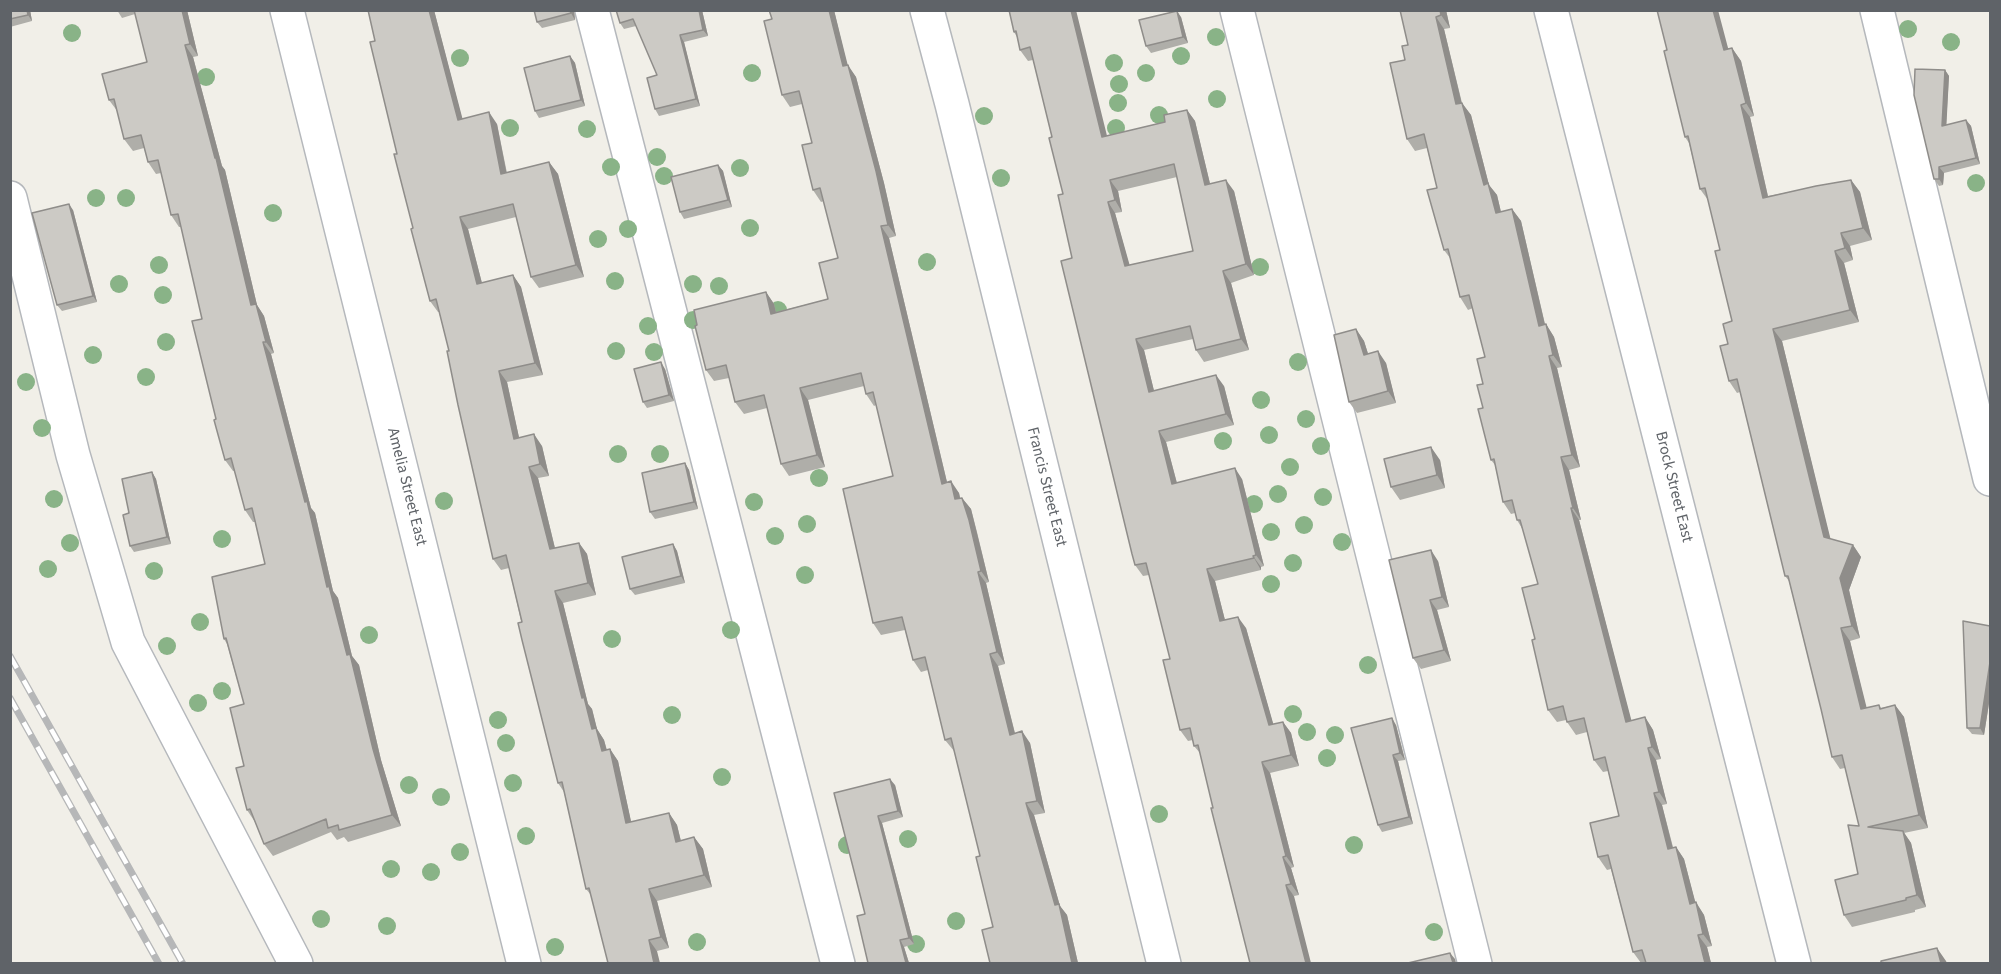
<!DOCTYPE html>
<html>
<head>
<meta charset="utf-8">
<style>
  body { margin:0 }
  #map { position:relative; width:2001px; height:974px; overflow:hidden; background:#f1efe8; font-family:"Source Sans 3",sans-serif }
  canvas { display:block }
  .frame { position:absolute; inset:0; border:12px solid #5f6368; pointer-events:none }
</style>
</head>
<body>
<div id="map">
<canvas width="2001" height="974"></canvas>
<div class="frame"></div>
</div>
<script>
const ctx = document.querySelector('canvas').getContext('2d');
ctx.lineJoin = 'round';
const toPath = rows => new Path2D(rows.map(r => 'M' + r).join(''));
function stroke(path, color, width, dash) { ctx.strokeStyle = color; ctx.lineWidth = width; ctx.lineCap = dash ? 'butt' : 'round'; ctx.setLineDash(dash || []); ctx.stroke(path); }
function fillPath(path, color) { ctx.fillStyle = color; ctx.fill(path, 'evenodd'); }
function drawText(font, color, halo, rows, align = 'center') {
  ctx.font = font + ' "Source Sans 3",sans-serif'; ctx.lineWidth = 5; ctx.setLineDash([]); ctx.textBaseline = 'middle'; ctx.strokeStyle = halo; ctx.fillStyle = color; for (const [text, x, y, turn = 0] of rows) {
    ctx.save(); ctx.translate(x, y); ctx.rotate((+turn || 0) * Math.PI / 180); ctx.textAlign = isNaN(turn) ? turn : align; if (halo) ctx.strokeText(text, 0, 0); ctx.fillText(text, 0, 0); ctx.restore();
  }
}
const minor = toPath([
  [287,10,524,964],
  [592,10,838,964],
  [927,10,952,104,1164,964],
  [1237,10,1475,964],
  [1551,10,1794,964],
  [1877,10,1990,479],
  [10,198,73,455,128,642,296,964]
]);
stroke(minor, '#b5b8bc', 36);
stroke(minor, '#fff', 33);
const rail = toPath([
  [10,656,183,964],
  [10,698,159,964]
]);
stroke(rail, '#b6b7b8', 7);
stroke(rail, '#fff', 4.5, [14]);
ctx.fillStyle = '#89b387';
for (const [x, y] of [
  [1908,29],
  [72,33],
  [1216,37],
  [1951,42],
  [1181,56],
  [460,58],
  [1114,63],
  [752,73],
  [1146,73],
  [206,77],
  [1119,84],
  [1217,99],
  [1118,103],
  [1159,115],
  [984,116],
  [510,128],
  [1116,128],
  [587,129],
  [657,157],
  [611,167],
  [740,168],
  [664,176],
  [1001,178],
  [1976,183],
  [96,198],
  [126,198],
  [273,213],
  [750,228],
  [628,229],
  [598,239],
  [927,262],
  [159,265],
  [1260,267],
  [615,281],
  [119,284],
  [693,284],
  [719,286],
  [163,295],
  [778,310],
  [693,320],
  [648,326],
  [166,342],
  [616,351],
  [654,352],
  [93,355],
  [1298,362],
  [146,377],
  [26,382],
  [1261,400],
  [1306,419],
  [42,428],
  [1269,435],
  [1223,441],
  [1321,446],
  [618,454],
  [660,454],
  [1290,467],
  [819,478],
  [1278,494],
  [1323,497],
  [54,499],
  [444,501],
  [754,502],
  [1254,504],
  [807,524],
  [1304,525],
  [1271,532],
  [775,536],
  [222,539],
  [1342,542],
  [70,543],
  [1293,563],
  [48,569],
  [154,571],
  [805,575],
  [1271,584],
  [200,622],
  [731,630],
  [369,635],
  [612,639],
  [167,646],
  [1368,665],
  [222,691],
  [198,703],
  [1293,714],
  [672,715],
  [498,720],
  [1307,732],
  [1335,735],
  [506,743],
  [1327,758],
  [722,777],
  [513,783],
  [409,785],
  [441,797],
  [1159,814],
  [526,836],
  [908,839],
  [847,845],
  [1354,845],
  [460,852],
  [391,869],
  [431,872],
  [321,919],
  [956,921],
  [387,926],
  [1434,932],
  [697,942],
  [916,944],
  [555,947]
]) { ctx.beginPath(); ctx.arc(x, y, 9, 0, 2 * Math.PI); ctx.fill(); }
fillPath(toPath([
  [10,10,30,10,32,21,10,27],
  [117,10,187,10,198,56,193,57,222,166,225,170,257,305,264,316,274,353,271,354,311,508,315,513,333,591,338,598,352,656,359,665,381,760,401,826,348,842,344,837,337,840,331,832,273,856,264,844,255,822,247,810,244,766,244,704,227,644,224,639,265,564,255,522,253,522,245,510,235,471,233,471,225,460,216,419,202,319,181,227,179,227,171,215,161,173,156,174,148,162,144,148,133,151,124,139,118,112,109,100,147,62,135,14,122,18],
  [368,10,434,10,462,119,497,124,507,173,549,162,558,174,584,277,539,288,531,277,516,217,468,229,482,283,513,275,521,287,543,375,507,382,519,438,542,446,549,476,538,478,555,548,579,543,587,554,596,595,563,603,588,704,592,709,597,729,604,740,607,750,610,749,618,761,631,822,669,813,677,825,681,841,694,837,703,849,712,887,657,901,669,948,657,951,591,895,586,889,564,792,558,783,509,568,501,570,493,559,449,351,439,312,438,312,430,301,413,228,397,154,375,41],
  [574,10,575,20,542,28,537,22],
  [616,10,702,10,708,36,684,42,700,106,659,116,655,109,657,75,636,26,624,29,620,23],
  [769,10,834,10,847,65,856,77,884,183,896,236,889,238,947,482,959,493,960,498,962,498,971,509,977,532,989,582,986,583,1005,664,998,666,1015,733,1030,743,1045,813,1034,815,1060,906,1067,915,1078,963,990,963,993,927,980,856,954,751,945,740,928,670,921,672,913,660,905,630,881,635,873,623,893,476,876,405,874,406,866,394,864,386,808,400,825,467,789,476,781,464,767,408,744,414,735,402,729,378,714,381,706,370,697,325,766,292,774,304,776,312,828,299,838,258,824,201,821,202,813,190,812,143,802,104,790,107,782,95,772,19],
  [1009,10,1107,136,1165,122,1187,110,1195,121,1210,184,1234,191,1254,275,1231,283,1249,350,1204,362,1196,350,1193,339,1144,350,1154,391,1224,386,1234,425,1166,442,1177,483,1242,479,1264,566,1261,567,1261,570,1215,581,1225,620,1246,628,1273,724,1283,722,1291,733,1299,766,1270,773,1294,867,1291,868,1299,895,1294,896,1213,808,1200,753,1194,746,1193,740,1188,741,1180,730,1170,659,1149,575,1143,576,1135,565,1072,258,1063,194,1052,137,1033,60,1028,61,1020,50,1017,37,1014,32],
  [1177,177,1193,251,1129,265,1115,213,1122,212,1118,191],
  [1400,10,1446,10,1450,28,1444,29,1462,103,1471,115,1489,185,1497,195,1501,212,1512,209,1521,221,1545,324,1546,324,1554,337,1562,367,1557,368,1580,467,1569,470,1581,520,1579,520,1631,721,1645,717,1653,730,1661,759,1656,760,1667,804,1662,805,1673,847,1676,847,1684,859,1695,902,1704,915,1712,946,1707,947,1711,963,1641,963,1633,952,1611,869,1607,870,1598,857,1619,816,1608,771,1603,772,1594,760,1587,732,1576,735,1567,722,1566,720,1557,722,1548,710,1535,639,1538,584,1523,530,1517,520,1515,513,1511,514,1503,502,1495,465,1491,460,1483,408,1485,357,1473,308,1468,310,1460,297,1450,258,1444,250,1437,188,1427,148,1415,151,1407,139,1405,60,1408,45],
  [1181,17,1188,43,1151,53,1146,46],
  [1732,48,1741,61,1754,116,1750,117,1768,196,1851,180,1860,192,1872,240,1850,246,1853,260,1844,263,1859,322,1782,341,1830,539,1853,545,1861,557,1849,590,1860,638,1850,641,1866,708,1879,705,1881,708,1895,705,1904,717,1928,828,1904,833,1911,843,1926,907,1915,910,1915,912,1852,927,1844,915,1858,874,1859,826,1845,768,1840,769,1832,757,1821,709,1789,581,1785,576,1740,392,1737,393,1729,381,1728,344,1732,321,1720,250,1708,200,1700,189,1689,143,1685,137,1667,50],
  [570,56,575,63,585,106,539,118,535,111],
  [1945,70,1949,76,1946,125,1966,120,1971,126,1980,164,1944,173,1943,185,1939,186,1934,179],
  [718,165,723,171,732,207,684,219,680,212],
  [73,210,97,302,62,311,57,305],
  [1356,329,1364,341,1368,354,1386,363,1396,403,1357,413,1349,402],
  [665,369,674,401,647,408,643,402],
  [1440,460,1445,488,1400,500,1391,487],
  [685,463,689,470,698,509,655,519,650,512],
  [152,472,156,479,171,544,134,552,130,546,129,513],
  [673,544,677,551,685,583,635,595,630,589],
  [1438,561,1449,607,1437,610,1451,661,1421,669,1413,658],
  [1990,626,1990,697,1984,735,1972,734,1967,728],
  [1396,725,1405,760,1398,761,1413,824,1382,832,1378,825],
  [895,785,903,817,882,823,914,944,904,947,909,963,868,963,865,914,834,793]
]), '#afaea9');
fillPath(toPath([
  [27,10,30,10,32,21,28,15],
  [182,10,187,10,198,56,190,44],
  [429,10,434,10,466,132,458,120],
  [570,10,574,10,575,20,571,13],
  [699,10,702,10,708,36,703,30],
  [829,10,834,10,851,78,843,66],
  [1071,10,1076,10,1110,148,1102,137],
  [1440,10,1446,10,1450,28,1441,15],
  [1713,10,1718,10,1732,63,1724,50],
  [1177,11,1181,17,1188,43,1183,37],
  [1436,17,1444,29,1465,117,1456,104],
  [680,35,684,42,700,106,696,99],
  [185,45,193,57,222,166,225,170,257,305,264,316,274,353,266,342,251,305],
  [1732,48,1741,61,1754,116,1746,103],
  [570,56,575,63,585,106,581,100],
  [848,65,856,77,884,183,896,236,888,225],
  [1945,70,1949,76,1946,133,1942,126],
  [1462,103,1471,115,1489,185,1497,195,1504,225,1496,213,1484,185],
  [1741,105,1750,117,1771,210,1763,198],
  [1187,110,1195,121,1213,196,1205,185],
  [489,112,497,124,509,186,501,174],
  [1966,120,1971,126,1980,164,1976,158],
  [549,162,558,174,584,277,576,265],
  [718,165,723,171,732,207,728,200],
  [1939,167,1944,173,1943,185,1939,179],
  [1110,180,1118,191,1122,212,1115,200],
  [1226,180,1234,191,1254,275,1246,264],
  [1851,180,1860,192,1872,240,1863,228],
  [1108,202,1115,213,1133,277,1125,266],
  [69,204,73,210,97,302,93,296],
  [1512,209,1521,221,1548,338,1539,326],
  [460,217,468,229,485,295,477,284],
  [881,226,889,238,950,495,942,484],
  [1841,233,1850,246,1853,260,1845,248],
  [1835,251,1844,263,1859,322,1850,310],
  [1223,271,1231,283,1249,350,1241,339],
  [513,275,521,287,543,375,535,363],
  [766,292,774,304,779,325,771,314],
  [1546,324,1554,337,1562,367,1553,355],
  [1356,329,1364,341,1372,366,1364,355],
  [1773,329,1782,341,1833,549,1824,537],
  [1136,339,1144,350,1157,403,1149,392],
  [263,342,271,354,311,508,315,513,333,591,338,598,352,656,359,665,381,760,401,826,392,815,327,587],
  [1378,351,1386,363,1396,403,1388,391],
  [1549,356,1557,368,1580,467,1572,455],
  [661,362,665,369,674,401,669,395],
  [499,371,507,382,522,451,514,439],
  [1216,375,1224,386,1234,425,1226,414],
  [800,388,808,400,825,467,817,455],
  [1159,431,1166,442,1180,495,1172,484],
  [534,434,542,446,549,476,540,464],
  [1431,447,1440,460,1445,488,1437,475],
  [1561,457,1569,470,1581,520,1573,508],
  [685,463,689,470,698,509,694,502],
  [529,467,538,478,558,561,550,549],
  [1235,468,1242,479,1264,566,1256,555],
  [152,472,156,479,171,544,167,537],
  [951,481,959,493,963,511,955,499],
  [962,498,971,509,989,582,981,571],
  [1571,508,1579,520,1635,734,1626,722],
  [579,543,587,554,596,595,588,583],
  [673,544,677,551,685,583,681,576],
  [1853,545,1861,557,1849,590,1860,638,1852,626,1840,578],
  [1431,550,1438,561,1449,607,1442,597],
  [1253,556,1261,567,1261,570,1254,558],
  [1207,569,1215,581,1228,632,1220,621],
  [978,572,986,583,1005,664,997,652],
  [555,591,563,603,588,704,592,709,597,729,604,740,610,763,602,751,592,729,582,698],
  [1430,600,1437,610,1451,661,1444,650],
  [1238,617,1246,628,1277,737,1269,725],
  [1841,628,1850,641,1870,721,1861,709],
  [990,654,998,666,1018,746,1010,735],
  [1990,662,1990,697,1984,735,1980,728],
  [1895,705,1904,717,1928,828,1919,815],
  [1645,717,1653,730,1661,759,1652,747],
  [1392,718,1396,725,1405,760,1400,753],
  [1283,722,1291,733,1299,766,1291,755],
  [1022,731,1030,743,1045,813,1037,801],
  [1648,748,1656,760,1667,804,1659,792],
  [610,749,618,761,634,835,626,823],
  [1393,755,1398,761,1413,824,1409,817],
  [1262,762,1270,773,1294,867,1286,856],
  [890,779,895,785,903,817,898,811],
  [1654,793,1662,805,1676,861,1668,849],
  [1026,803,1034,815,1060,906,1067,915,1078,963,1072,963],
  [669,813,677,825,684,854,676,842],
  [878,816,882,823,914,944,909,938],
  [1903,831,1911,843,1926,907,1917,895],
  [694,837,703,849,712,887,704,875],
  [1676,847,1684,859,1699,916,1690,904],
  [1283,857,1291,868,1299,895,1291,884],
  [1286,885,1294,896,1311,963,1306,963],
  [649,889,657,901,669,948,661,937],
  [1696,902,1704,915,1712,946,1703,934],
  [1698,935,1707,947,1711,963,1705,963],
  [649,940,657,951,660,963,654,963],
  [900,940,904,947,909,963,906,963],
  [1937,948,1946,961,1947,963,1941,963],
  [1450,953,1455,959,1456,963,1453,963]
]), '#8f8d8a');
const building = toPath([
  [10,10,27,10,28,15,10,19,10,10],
  [134,10,182,10,190,44,185,45,215,158,216,158,251,305,256,304,266,342,263,342,305,502,307,501,327,587,329,586,347,655,350,654,373,749,392,815,339,830,338,825,328,828,326,819,264,844,250,809,247,810,236,768,244,766,230,708,244,704,226,638,224,639,212,577,265,564,252,508,245,510,231,458,225,460,214,420,216,419,192,321,202,319,178,214,171,215,158,160,148,162,141,135,124,139,114,99,109,100,102,74,147,62,134,10],
  [368,10,429,10,458,120,489,112,501,174,549,162,576,265,531,277,513,204,460,217,477,284,513,275,535,363,499,371,514,439,534,434,540,464,529,467,550,549,579,543,588,583,555,591,582,698,584,697,592,729,596,728,602,751,610,749,626,823,669,813,676,842,694,837,704,875,649,889,661,937,649,940,654,963,608,963,589,888,586,889,562,782,558,783,522,640,518,623,522,622,506,555,493,559,458,405,447,351,449,351,436,299,430,301,411,229,413,228,394,154,397,154,370,42,375,41,368,10],
  [534,10,570,10,571,13,537,22,534,10],
  [616,10,699,10,703,30,680,35,696,99,655,109,647,78,657,75,633,19,620,23,616,10],
  [769,10,829,10,843,66,848,65,876,171,888,225,881,226,942,484,951,481,955,499,962,498,969,520,981,571,978,572,997,652,990,654,1010,735,1022,731,1037,801,1026,803,1055,905,1059,904,1072,963,990,963,982,930,993,927,976,857,980,856,951,738,945,740,925,657,913,660,902,617,873,623,843,489,893,476,873,392,866,394,861,373,800,388,817,455,781,464,764,395,735,402,726,365,706,370,695,326,697,325,694,310,766,292,771,314,828,299,819,263,838,258,820,188,813,190,802,145,812,143,799,91,782,95,764,21,772,19,769,10],
  [1009,10,1071,10,1102,137,1165,122,1164,115,1187,110,1205,185,1226,180,1246,264,1223,271,1241,339,1196,350,1190,326,1136,339,1149,392,1216,375,1226,414,1159,431,1172,484,1235,468,1256,555,1253,556,1254,558,1207,569,1220,621,1238,617,1269,725,1283,722,1291,755,1262,762,1286,856,1283,857,1291,884,1286,885,1306,963,1250,963,1211,808,1213,808,1198,745,1194,746,1190,728,1180,730,1163,660,1170,659,1146,563,1135,565,1132,554,1061,261,1072,258,1058,195,1063,194,1049,138,1052,137,1030,47,1020,50,1016,31,1014,32,1009,10],
  [1174,164,1193,251,1125,266,1108,202,1115,200,1110,180,1174,164],
  [1400,10,1440,10,1441,15,1436,17,1456,104,1462,103,1484,185,1488,183,1496,213,1512,209,1539,326,1546,324,1553,355,1549,356,1572,455,1561,457,1573,508,1571,508,1626,722,1645,717,1652,747,1648,748,1659,792,1654,793,1668,849,1676,847,1690,904,1696,902,1703,934,1698,935,1705,963,1646,963,1642,950,1633,952,1608,855,1598,857,1590,823,1619,816,1605,757,1594,760,1584,718,1567,722,1563,706,1548,710,1532,640,1535,639,1522,588,1538,584,1520,520,1517,520,1512,500,1503,502,1494,459,1491,460,1478,409,1483,408,1477,385,1483,384,1477,359,1485,357,1469,295,1460,297,1448,249,1444,250,1427,190,1437,188,1424,134,1407,139,1390,63,1405,60,1402,46,1408,45,1400,10],
  [1657,10,1713,10,1724,50,1732,48,1746,103,1741,105,1763,198,1816,186,1851,180,1863,228,1841,233,1845,248,1835,251,1850,310,1773,329,1824,537,1853,545,1840,578,1852,626,1841,628,1861,709,1879,705,1880,709,1895,705,1919,815,1868,827,1903,831,1917,895,1906,898,1906,900,1844,915,1835,880,1858,874,1848,825,1859,826,1842,755,1832,757,1821,709,1788,576,1785,576,1737,379,1729,381,1720,346,1728,344,1723,324,1732,321,1715,251,1720,250,1705,188,1700,189,1688,136,1685,137,1664,51,1667,50,1657,10],
  [1177,11,1183,37,1146,46,1139,20,1177,11],
  [570,56,581,100,535,111,524,68,570,56],
  [1915,69,1945,70,1942,126,1966,120,1976,158,1939,167,1939,179,1934,179,1914,95,1915,69],
  [718,165,728,200,680,212,671,177,718,165],
  [69,204,93,296,57,305,32,213,69,204],
  [1356,329,1364,355,1378,351,1388,391,1349,402,1334,335,1356,329],
  [661,362,669,395,643,402,634,369,661,362],
  [1431,447,1437,475,1391,487,1384,459,1431,447],
  [685,463,694,502,650,512,642,473,685,463],
  [152,472,167,537,130,546,123,515,129,513,122,479,152,472],
  [673,544,681,576,630,589,622,557,673,544],
  [1431,550,1442,597,1430,600,1444,650,1413,658,1389,560,1431,550],
  [1963,621,1990,626,1990,662,1980,728,1967,728,1963,621],
  [1392,718,1400,753,1393,755,1409,817,1378,825,1351,728,1392,718],
  [890,779,898,811,878,816,909,938,900,940,906,963,868,963,857,916,865,914,834,793,890,779],
  [1937,948,1941,963,1881,963,1881,961,1937,948],
  [1450,953,1453,963,1408,963,1450,953]
]);
fillPath(building, '#cccac5');
stroke(building, '#8f8d8a', 1.5);
drawText('16px', '#5f6368', '#fff', [
  ["Amelia Street East",406,487,76],
  ["Francis Street East",1046,487,76],
  ["Brock Street East",1673,487,76]
]);
</script>
</body>
</html>
